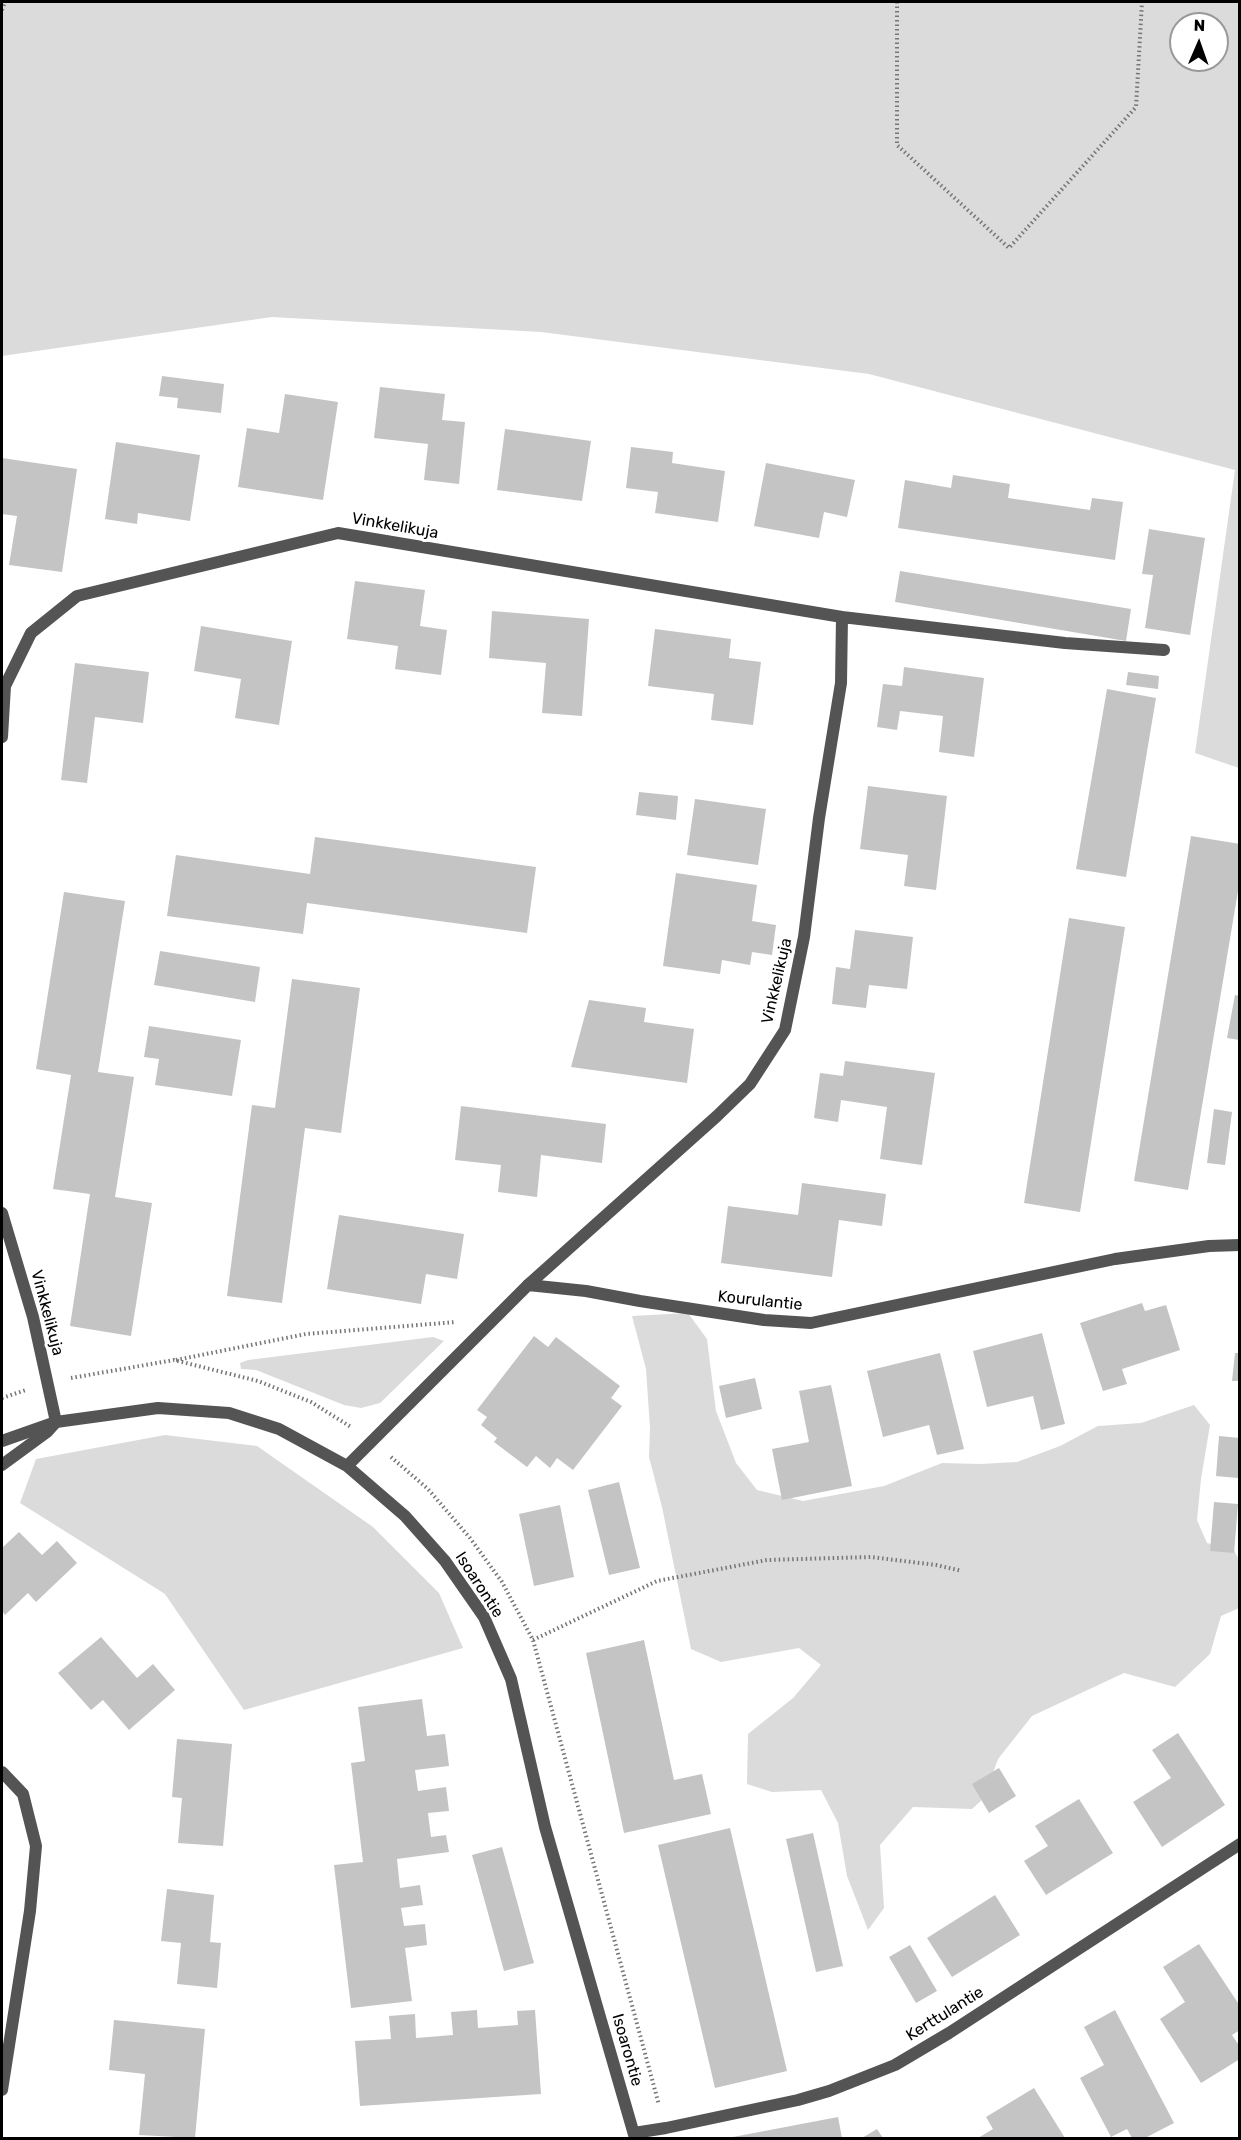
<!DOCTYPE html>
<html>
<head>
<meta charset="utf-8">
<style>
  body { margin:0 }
  #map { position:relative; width:1241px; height:2140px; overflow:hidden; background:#fff; font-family:Rubik,sans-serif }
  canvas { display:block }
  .frame { position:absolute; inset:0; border:3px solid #000; pointer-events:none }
  .north { position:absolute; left:1169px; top:12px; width:60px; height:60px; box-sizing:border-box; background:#fff; border:2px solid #999; border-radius:50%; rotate:2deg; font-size:16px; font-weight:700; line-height:24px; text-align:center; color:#000 }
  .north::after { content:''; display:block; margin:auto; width:21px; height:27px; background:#000; clip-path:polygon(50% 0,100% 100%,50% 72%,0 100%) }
</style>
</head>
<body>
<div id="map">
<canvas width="1241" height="2140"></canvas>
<div class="frame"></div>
<div class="north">N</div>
</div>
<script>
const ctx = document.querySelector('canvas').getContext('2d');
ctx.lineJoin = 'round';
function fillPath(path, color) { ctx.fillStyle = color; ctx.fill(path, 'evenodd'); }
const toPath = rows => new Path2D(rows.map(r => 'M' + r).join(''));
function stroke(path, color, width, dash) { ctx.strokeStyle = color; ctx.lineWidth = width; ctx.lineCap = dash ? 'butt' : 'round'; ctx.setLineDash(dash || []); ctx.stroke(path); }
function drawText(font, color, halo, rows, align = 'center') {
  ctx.font = font + ' Rubik,sans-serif'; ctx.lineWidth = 6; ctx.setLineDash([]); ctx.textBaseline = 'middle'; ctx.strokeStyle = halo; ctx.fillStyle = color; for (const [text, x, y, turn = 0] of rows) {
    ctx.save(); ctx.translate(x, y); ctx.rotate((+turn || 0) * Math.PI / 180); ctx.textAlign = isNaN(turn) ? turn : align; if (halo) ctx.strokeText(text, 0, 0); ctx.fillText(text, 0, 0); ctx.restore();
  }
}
fillPath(toPath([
  [2,2,1239,2,1239,768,1195,753,1235,470,869,374,541,332,272,317,2,356],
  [1181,24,1217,24,1217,60,1181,60],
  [688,1313,707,1339,716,1411,736,1463,757,1490,803,1501,884,1486,942,1463,980,1464,1017,1462,1060,1446,1098,1426,1141,1423,1194,1405,1210,1425,1201,1479,1197,1520,1207,1543,1234,1550,1239,1560,1239,1608,1221,1616,1210,1654,1175,1687,1124,1673,1032,1716,998,1759,984,1798,972,1809,913,1807,880,1845,884,1908,868,1930,847,1876,838,1823,821,1790,772,1792,747,1784,748,1734,793,1698,821,1665,799,1648,721,1662,691,1649,662,1507,649,1457,650,1428,646,1369,632,1316],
  [433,1337,444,1341,380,1403,361,1408,344,1405,256,1370,241,1369,240,1363,248,1360],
  [165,1435,257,1446,373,1527,439,1593,463,1648,244,1710,165,1594,20,1503,36,1459]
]), '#dbdbdb');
fillPath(toPath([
  [162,376,224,384,221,413,177,408,178,398,159,396],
  [380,387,445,394,442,420,465,422,459,484,424,480,428,444,374,438],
  [285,394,338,402,323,500,238,487,247,428,279,433],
  [505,429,591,441,582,501,497,490],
  [116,442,200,455,190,521,138,513,137,524,105,519],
  [631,447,673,452,672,463,725,471,718,522,655,513,658,492,626,488],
  [2,458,77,469,62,572,9,565,17,516,2,514],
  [766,463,855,480,847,517,824,512,819,538,754,526],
  [953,475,1010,484,1008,498,1090,510,1092,498,1123,502,1115,560,898,528,905,480,951,488],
  [1149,529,1205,538,1190,635,1145,628,1153,575,1142,574],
  [900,571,1131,609,1126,641,895,602],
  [355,581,425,590,420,626,447,630,441,675,395,669,398,646,347,639],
  [492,611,589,619,582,716,542,713,546,663,489,658],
  [201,626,292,641,279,725,235,718,241,679,194,671],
  [655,629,731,639,729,658,761,662,753,725,711,720,714,694,648,686],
  [75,663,149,672,143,723,95,717,87,783,61,780],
  [904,667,984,678,974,757,939,752,943,716,900,711,897,730,877,727,883,684,902,686],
  [1128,672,1159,676,1158,689,1126,685],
  [1107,689,1156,698,1126,877,1076,869],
  [868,786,947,796,936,890,904,886,908,855,860,849],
  [639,792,678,796,676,820,636,815],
  [695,799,766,809,758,865,687,855],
  [1191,836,1240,844,1240,879,1188,1190,1134,1181],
  [315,837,536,867,527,933,307,903,303,934,167,916,176,855,310,874],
  [676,873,757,885,752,921,776,925,772,955,752,952,750,965,722,960,720,974,663,966],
  [64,892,125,901,98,1072,134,1077,115,1197,152,1203,131,1336,70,1326,90,1194,53,1189,71,1075,36,1069],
  [1069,918,1125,927,1080,1212,1024,1203],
  [855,930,913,937,907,989,869,985,866,1008,832,1004,836,967,850,969],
  [160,951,260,967,255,1002,154,985],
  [292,979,360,988,341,1133,305,1128,282,1303,227,1296,252,1105,275,1108],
  [1235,995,1240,996,1240,1040,1227,1038],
  [589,1000,646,1008,644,1022,694,1029,687,1083,571,1067],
  [149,1026,241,1040,232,1096,155,1085,159,1059,144,1057],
  [845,1061,935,1073,922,1165,880,1159,887,1107,841,1100,838,1122,814,1118,820,1073,843,1076],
  [461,1106,606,1124,602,1163,541,1155,537,1197,498,1192,501,1165,455,1160],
  [1214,1109,1232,1112,1225,1165,1207,1163],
  [802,1183,886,1194,882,1226,839,1220,832,1277,721,1263,728,1206,798,1215],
  [339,1215,464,1234,457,1279,426,1274,421,1304,327,1289],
  [1142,1303,1145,1311,1166,1305,1180,1350,1122,1369,1127,1384,1103,1391,1080,1323],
  [1042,1333,1065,1424,1041,1430,1033,1396,987,1407,973,1351],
  [534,1336,548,1347,556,1337,620,1386,611,1398,622,1406,573,1470,557,1458,550,1468,536,1456,527,1467,494,1442,497,1438,481,1425,487,1417,477,1410],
  [940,1353,964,1449,937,1455,929,1425,883,1437,867,1371],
  [1235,1353,1240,1353,1240,1381,1232,1381],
  [755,1378,762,1409,726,1418,719,1386],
  [831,1385,852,1486,782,1500,772,1449,809,1442,799,1391],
  [1219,1436,1240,1438,1238,1478,1216,1476],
  [619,1482,640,1568,609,1575,588,1490],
  [1214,1502,1238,1504,1234,1553,1210,1551],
  [560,1505,574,1577,534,1586,519,1514],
  [19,1532,42,1555,57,1541,77,1563,36,1602,28,1593,5,1615,2,1611,2,1548],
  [101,1637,137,1678,153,1664,175,1690,129,1730,103,1700,91,1710,58,1673],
  [644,1640,674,1780,702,1774,711,1814,624,1833,586,1653],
  [422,1699,427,1736,445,1734,449,1766,415,1770,418,1791,446,1787,449,1811,428,1813,431,1837,446,1835,449,1852,397,1859,400,1888,420,1885,423,1905,401,1908,404,1926,425,1924,427,1945,405,1948,412,2001,351,2008,334,1865,363,1862,351,1763,365,1761,358,1707],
  [1178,1733,1225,1805,1162,1847,1133,1802,1171,1778,1152,1750],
  [177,1739,232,1744,223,1846,178,1843,182,1798,172,1797],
  [999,1768,1016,1796,989,1813,972,1784],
  [1079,1799,1113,1853,1046,1895,1024,1861,1048,1846,1035,1826],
  [730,1828,787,2071,715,2088,658,1845],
  [813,1833,843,1966,816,1972,786,1839],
  [502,1847,534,1963,504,1971,472,1855],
  [167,1889,214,1895,210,1942,221,1943,217,1988,177,1984,181,1943,161,1941],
  [995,1895,1020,1935,952,1977,927,1938],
  [1199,1944,1240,2006,1240,2030,1232,2035,1240,2047,1240,2059,1201,2083,1160,2019,1185,2002,1163,1967],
  [910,1945,937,1991,916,2003,889,1957],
  [477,2010,478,2028,518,2025,517,2011,535,2010,541,2094,360,2106,355,2041,391,2039,389,2016,415,2014,416,2038,453,2035,451,2012],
  [1115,2010,1174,2123,1145,2138,1132,2138,1127,2129,1111,2137,1080,2078,1104,2065,1084,2027],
  [114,2020,205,2029,195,2138,139,2135,145,2074,109,2070],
  [1034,2088,1065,2138,978,2138,993,2129,986,2117],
  [838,2117,842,2138,733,2138,733,2137],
  [877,2129,883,2138,862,2138]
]), '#c4c4c4');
stroke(toPath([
  [897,2,897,145,1009,248,1136,107,1142,2],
  [2,10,5,2],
  [176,1360,306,1334,456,1322],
  [71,1378,174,1360,258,1381,311,1402,351,1427],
  [2,1398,26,1390],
  [391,1457,428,1489,470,1538,502,1582,533,1640,659,2105],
  [533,1640,657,1581,767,1560,871,1557,936,1565,962,1571]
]), '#767676', 4, [1.5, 3]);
stroke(toPath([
  [2,1465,47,1432,56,1422]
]), '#545454', 12);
stroke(toPath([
  [842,617,1065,643,1164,650],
  [2,737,5,686,31,633,77,596,338,533,842,617,841,683,819,818,804,937,785,1030,750,1084,717,1116,528,1285],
  [2,1213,33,1317,56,1422],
  [2,1772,23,1794,36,1846,30,1911,2,2090],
  [634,2133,666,2128,798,2100,829,2091,895,2065,949,2033,1240,1844]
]), '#545454', 12);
stroke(toPath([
  [2,1441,56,1422,158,1408,229,1413,279,1429,347,1466,405,1516,445,1561,484,1617,511,1679,545,1827,635,2138],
  [347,1466,528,1285,586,1291,640,1301,764,1320,811,1323,1115,1259,1209,1246,1240,1245]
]), '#545454', 12);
drawText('16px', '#000', '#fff', [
  ["Vinkkelikuja",395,526,10],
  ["Vinkkelikuja",777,981,-77],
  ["Kourulantie",760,1301,6],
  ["Vinkkelikuja",47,1313,75],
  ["Isoarontie",479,1585,57],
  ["Kerttulantie",945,2014,-32],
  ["Isoarontie",627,2050,74]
]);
</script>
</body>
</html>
